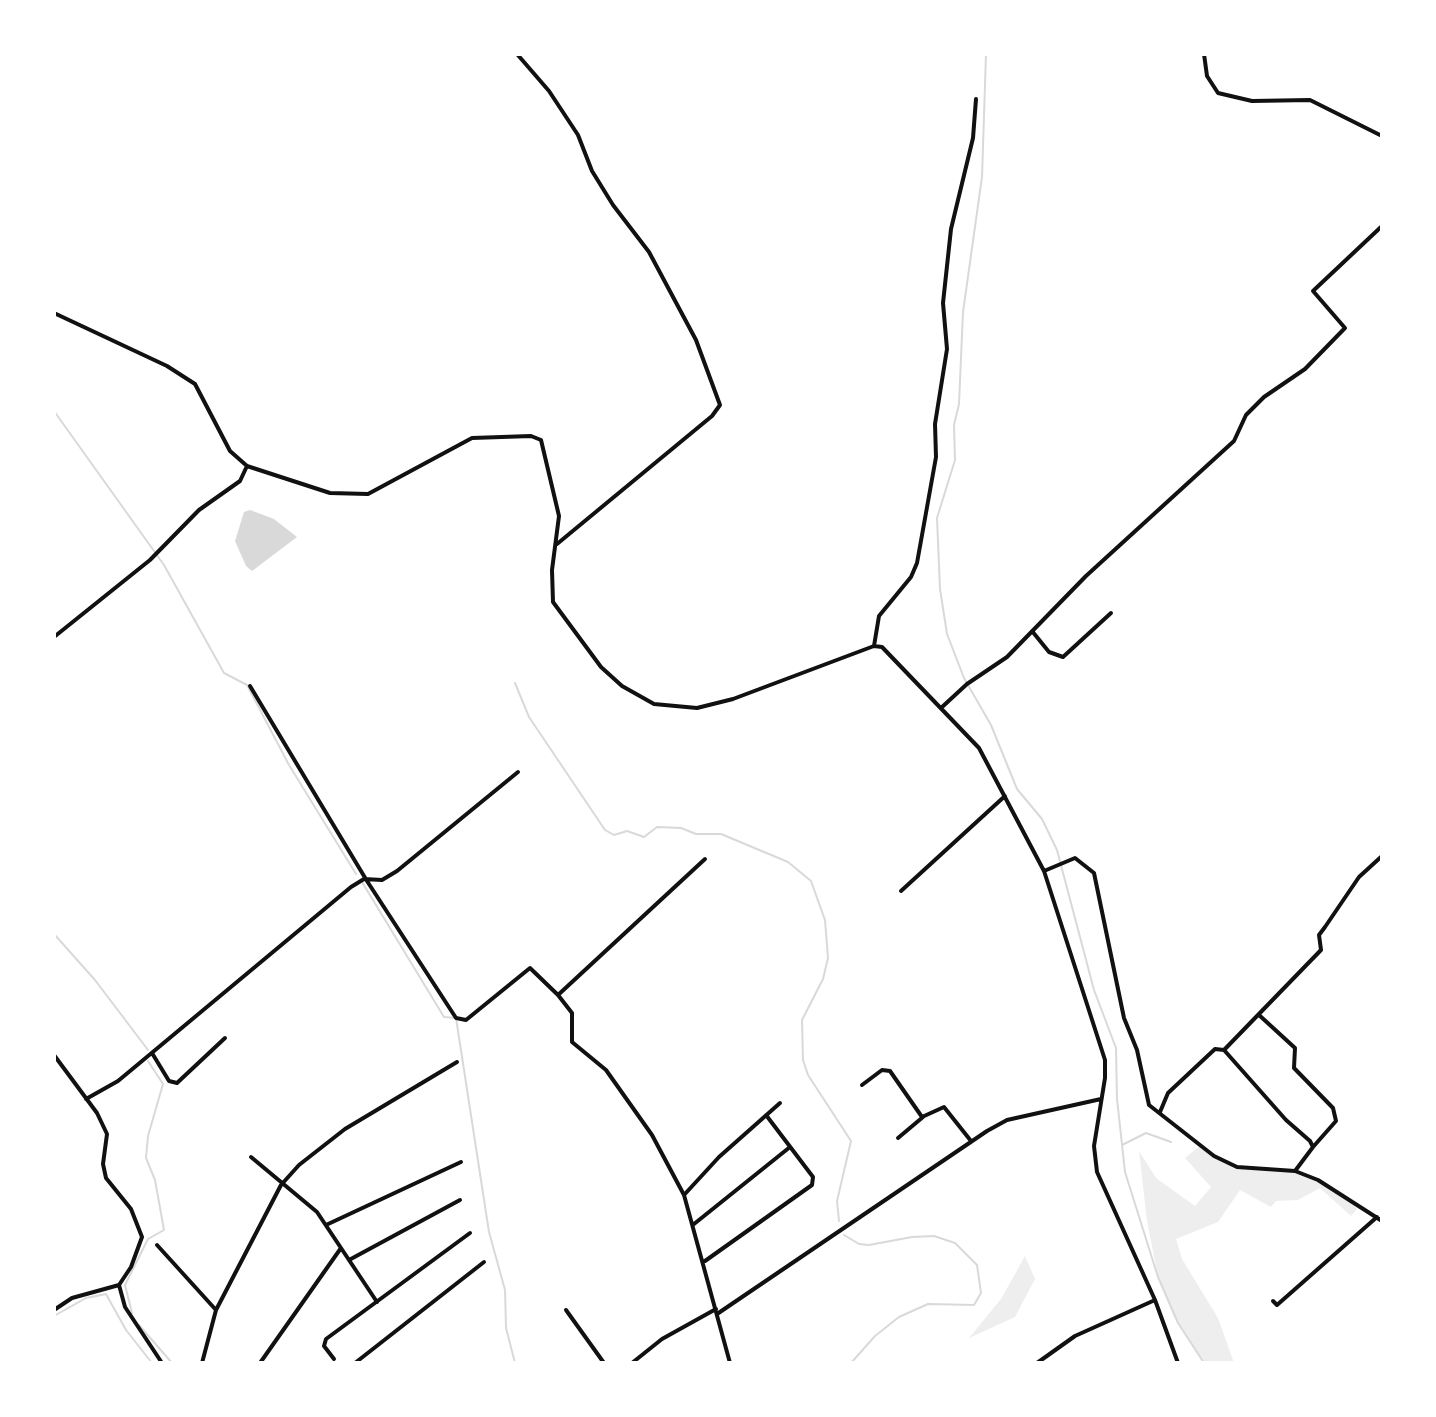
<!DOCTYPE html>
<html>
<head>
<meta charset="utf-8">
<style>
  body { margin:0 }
  #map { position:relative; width:1436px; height:1417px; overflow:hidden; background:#fff; font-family:"DM Sans",sans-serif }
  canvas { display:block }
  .frame { position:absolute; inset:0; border:56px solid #fff; pointer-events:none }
</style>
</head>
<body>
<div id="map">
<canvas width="1436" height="1417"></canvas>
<div class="frame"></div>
</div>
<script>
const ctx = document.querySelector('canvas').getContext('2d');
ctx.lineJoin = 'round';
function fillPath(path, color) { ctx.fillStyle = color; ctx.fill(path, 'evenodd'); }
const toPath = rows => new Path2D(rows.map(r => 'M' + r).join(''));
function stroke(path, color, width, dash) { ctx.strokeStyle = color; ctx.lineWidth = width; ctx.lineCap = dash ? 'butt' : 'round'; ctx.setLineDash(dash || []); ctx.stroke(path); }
fillPath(toPath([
  [1201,1145,1237,1167,1295,1171,1318,1180,1344,1194,1357,1209,1351,1216,1320,1188,1298,1200,1276,1201,1271,1207,1240,1190,1218,1222,1176,1239,1182,1259,1218,1318,1234,1363,1204,1363,1178,1323,1158,1277,1147,1221,1139,1151,1156,1178,1195,1206,1211,1187,1185,1158],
  [1025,1256,1035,1279,1015,1317,969,1338,1001,1299]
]), '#eee');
fillPath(toPath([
  [250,510,274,519,297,537,252,571,246,566,235,541,244,512]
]), '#d9d9d9');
stroke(toPath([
  [986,54,982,177,963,312,959,404,954,425,955,460,937,518,940,589,947,634,964,678,991,725,1017,789,1042,819,1057,850,1094,990,1116,1048,1117,1099,1125,1172,1158,1277,1178,1323,1204,1363],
  [54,411,164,565,224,673,247,685,289,765,356,874],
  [515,683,529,717,605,830,614,835,627,831,644,837,657,827,681,828,696,834,721,834,788,862,811,881,825,920,828,958,823,979,802,1020,803,1060,808,1075,851,1141,837,1201,839,1221],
  [362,882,444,1017,456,1018,489,1232,505,1290,506,1328,515,1363],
  [54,934,95,980,148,1050],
  [1122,1145,1146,1133,1171,1142],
  [844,1235,859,1244,869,1245,912,1237,934,1236,955,1243,977,1265,981,1293,974,1305,928,1304,899,1317,875,1336,851,1363],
  [132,1313,125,1285,148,1239,164,1230,155,1180,146,1158,148,1136,163,1084,148,1061],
  [54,1316,86,1298,106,1294,126,1330,152,1363],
  [139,1325,172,1363]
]), '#d9d9d9', 2);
stroke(toPath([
  [517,54,549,91,578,135,592,171,613,205,649,252,696,340,720,405,712,416,557,544],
  [1204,54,1207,76,1218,93,1252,101,1310,100,1382,136],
  [54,313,167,366,195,384,230,451,247,466,330,493,368,494,472,438,531,436,541,440,559,516,552,570,553,602,601,667,622,686,654,704,697,708,733,699,874,646,882,647,979,748,1044,871,1105,1060,1105,1078,1094,1146,1097,1172,1155,1300,1178,1363],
  [1032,631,1049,652,1063,657,1111,613],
  [54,637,150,560,199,510,240,481,247,466],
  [874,646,879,616,911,577,917,563,936,457,935,424,947,349,943,303,951,229,973,138,976,99],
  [250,686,367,881,456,1018,466,1020,530,968,558,995],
  [941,708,967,684,1007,657,1086,576,1234,441,1246,415,1264,397,1305,369,1345,328,1313,291,1382,226],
  [705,859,558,995,572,1013,572,1042,606,1070,652,1135,684,1195,730,1363],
  [1044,871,1075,858,1094,873,1124,1018,1137,1050,1149,1105,1214,1156,1237,1167,1295,1171,1318,1180,1382,1221],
  [901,891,1005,796],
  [1259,1015,1295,1048,1294,1068,1333,1108,1336,1121,1313,1147],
  [152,1053,169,1081,177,1083,225,1038],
  [54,1055,97,1113,107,1134,103,1164,106,1178,131,1209,142,1237,131,1267,119,1285,72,1298,54,1310],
  [862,1085,882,1070,890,1071,922,1117,944,1107,971,1141],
  [86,1099,118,1081,351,887,364,879,382,880,397,871,518,772],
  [1160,1112,1168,1093,1215,1049,1224,1050],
  [898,1138,923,1117],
  [251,1157,317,1212,377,1302],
  [1295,1171,1313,1147,1310,1141,1286,1120,1224,1050,1321,950,1319,935,1325,927,1359,877,1382,856],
  [684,1195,719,1157,780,1103],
  [694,1224,790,1147],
  [326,1225,461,1162],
  [157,1245,216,1310],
  [349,1260,460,1200],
  [705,1261,812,1185,813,1177,766,1115],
  [119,1285,125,1307,162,1363],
  [1273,1301,1277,1305,1377,1217],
  [566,1310,604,1363],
  [717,1314,987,1131,1007,1120,1101,1099],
  [334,1359,324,1346,326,1339,470,1233],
  [202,1363,216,1310,281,1185,299,1165,345,1129,457,1062],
  [260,1363,341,1248],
  [355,1363,484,1262],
  [632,1363,662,1339,716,1309],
  [1037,1363,1075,1336,1155,1300]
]), '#111', 4);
</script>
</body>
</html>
